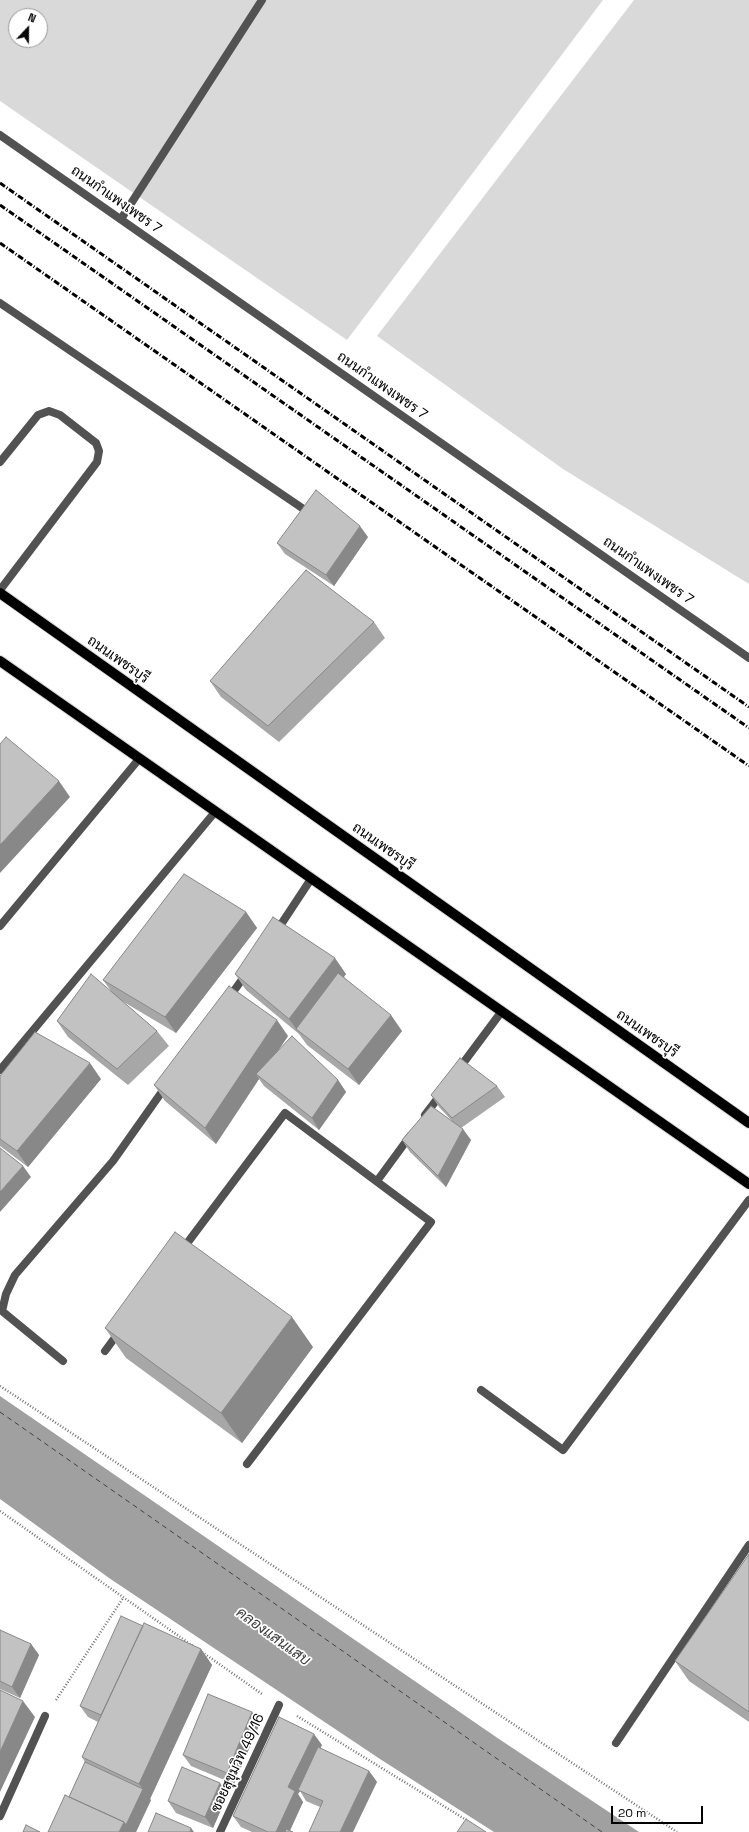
<!DOCTYPE html>
<html>
<head>
<meta charset="utf-8">
<style>
  body { margin:0 }
  #map { position:relative; width:749px; height:1832px; overflow:hidden; background:#fff; font-family:"Space Grotesk",sans-serif }
  canvas { display:block }
  .north { position:absolute; left:8px; top:8px; width:40px; height:40px; box-sizing:border-box; background:#fff; border:1px solid #999; border-radius:50%; rotate:22deg; font-size:11px; font-weight:700; line-height:16px; text-align:center; color:#000 }
  .north::after { content:''; display:block; margin:auto; width:14px; height:18px; background:#000; clip-path:polygon(50% 0,100% 100%,50% 72%,0 100%) }
  .scale { position:absolute; left:611px; top:1806px; width:92px; height:18px; box-sizing:border-box; border:2px solid #000; border-top:0; padding-left:5px; font-size:12px; line-height:14px; white-space:nowrap; color:#000; -webkit-text-stroke:3px #fff; paint-order:stroke }
</style>
</head>
<body>
<div id="map">
<canvas width="749" height="1832"></canvas>
<div class="north">N</div>
<div class="scale">20 m</div>
</div>
<script>
const ctx = document.querySelector('canvas').getContext('2d');
ctx.lineJoin = 'round';
function fillPath(path, color) { ctx.fillStyle = color; ctx.fill(path, 'evenodd'); }
const toPath = rows => new Path2D(rows.map(r => 'M' + r).join(''));
function stroke(path, color, width, dash) { ctx.strokeStyle = color; ctx.lineWidth = width; ctx.lineCap = dash ? 'butt' : 'round'; ctx.setLineDash(dash || []); ctx.stroke(path); }
function drawText(font, color, halo, rows, align = 'center') {
  ctx.font = font + ' "Space Grotesk",Sarabun,sans-serif'; ctx.lineWidth = 3.5; ctx.setLineDash([]); ctx.textBaseline = 'middle'; ctx.strokeStyle = halo; ctx.fillStyle = color; for (const [text, x, y, turn = 0] of rows) {
    ctx.save(); ctx.translate(x, y); ctx.rotate((+turn || 0) * Math.PI / 180); ctx.textAlign = isNaN(turn) ? turn : align; if (halo) ctx.strokeText(text, 0, 0); ctx.fillText(text, 0, 0); ctx.restore();
  }
}
fillPath(toPath([
  [0,0,603,0,347,340,0,101],
  [16,16,40,16,40,40,16,40],
  [634,0,749,0,749,584,563,469,377,336]
]), '#d9d9d9');
fillPath(toPath([
  [0,1396,499,1739,639,1832,494,1832,380,1759,109,1578,0,1499]
]), '#a0a0a0');
stroke(toPath([
  [0,1412,602,1832]
]), '#414141', 1, [5, 4]);
const primary = toPath([
  [0,593,749,1123],
  [0,661,749,1184]
]);
stroke(primary, '#dbdbdb', 12);
stroke(toPath([
  [0,1386,677,1832],
  [0,1511,193,1646],
  [202,1652,262,1694],
  [56,1700,123,1598],
  [297,1716,468,1821]
]), '#747474', 2.5, [1, 2]);
stroke(toPath([
  [121,219,262,0],
  [0,462,38,415,49,411,60,415,96,443,99,451,97,462,0,590],
  [0,926,139,759],
  [276,932,311,879],
  [228,999,246,974],
  [0,1070,215,812],
  [458,1070,502,1011],
  [425,1115,441,1094],
  [377,1181,410,1136],
  [182,1250,285,1113,431,1222,247,1464],
  [105,1351,119,1332],
  [63,1361,2,1311,6,1294,15,1275,113,1161,166,1086],
  [616,1743,749,1545]
]), '#525252', 8);
stroke(toPath([
  [0,303,308,512],
  [481,1390,563,1450,749,1200],
  [0,1816,45,1716],
  [220,1832,279,1705]
]), '#525252', 8);
stroke(toPath([
  [0,135,749,658]
]), '#525252', 8);
stroke(primary, '#000', 10);
stroke(toPath([
  [0,183,749,707],
  [0,205,749,728],
  [0,243,749,766]
]), '#000', 3, [6, 2, 1, 2]);
fillPath(toPath([
  [368,537,334,586,285,554,277,543],
  [374,622,385,638,279,742,221,697,210,681],
  [246,912,257,928,176,1033,122,1001,157,1031,169,1046,128,1085,68,1037,57,1021,111,991,103,980],
  [235,974,346,974,344,977,402,1031,359,1085,307,1045,299,1034,246,990],
  [288,1036,277,1052,338,1080,346,1092,319,1130,264,1086,259,1079,216,1144,165,1101,154,1085],
  [0,1076,101,1079,28,1167,0,1146],
  [497,1086,505,1097,461,1128,471,1140,446,1187,410,1152,402,1140,453,1122,439,1107,431,1095],
  [105,1328,313,1347,242,1443,126,1358],
  [749,1554,749,1722,689,1681,675,1661],
  [143,1626,201,1649,212,1665,150,1799,151,1800,136,1832,48,1832,69,1797,85,1762,82,1757,98,1722,88,1717,80,1706],
  [0,1630,31,1644,39,1655,20,1698,0,1689],
  [252,1712,260,1723,234,1784,191,1766,183,1755],
  [322,1745,320,1748,369,1771,377,1782,320,1807,306,1801,300,1791,298,1794,303,1802,290,1831,293,1832,252,1832,241,1827,233,1816],
  [228,1794,213,1828,176,1813,168,1801]
]), '#a7a7a7');
fillPath(toPath([
  [360,526,368,537,334,586,326,575],
  [59,781,70,797,0,873,0,845],
  [246,912,257,928,176,1033,165,1017],
  [335,958,346,974,302,1034,297,1030,289,1019],
  [391,1015,402,1031,359,1085,348,1069],
  [277,1020,288,1036,260,1078,256,1074,259,1079,216,1144,205,1128],
  [90,1063,101,1079,28,1167,17,1151],
  [338,1080,346,1092,319,1130,312,1118],
  [463,1129,471,1140,446,1187,438,1176],
  [23,1166,31,1177,0,1212,0,1192],
  [292,1317,313,1347,242,1443,221,1413],
  [31,1644,39,1655,20,1698,12,1687],
  [201,1649,212,1665,150,1799,151,1800,136,1832,119,1832,124,1822,143,1789,139,1784],
  [23,1701,35,1717,0,1792,0,1752],
  [252,1712,260,1723,234,1784,227,1773],
  [314,1734,322,1745,300,1790,298,1790,300,1791,298,1794,303,1802,289,1832,276,1832,288,1787],
  [369,1771,377,1782,353,1832,340,1832],
  [220,1783,228,1794,213,1828,205,1817],
  [191,1828,194,1832,190,1832]
]), '#888');
const building = toPath([
  [316,490,360,526,326,575,277,543,316,490],
  [306,570,374,622,268,726,210,681,306,570],
  [6,737,59,781,0,845,0,744,6,737],
  [184,874,246,912,165,1017,103,980,184,874],
  [273,917,335,958,289,1019,235,974,273,917],
  [338,973,391,1015,348,1069,296,1029,338,973],
  [91,974,157,1031,117,1069,57,1021,91,974],
  [229,986,277,1020,205,1128,154,1085,229,986],
  [35,1032,90,1063,17,1151,0,1139,0,1076,35,1032],
  [292,1036,338,1080,312,1118,256,1074,292,1036],
  [460,1058,497,1086,452,1118,431,1095,460,1058],
  [431,1106,463,1129,438,1176,402,1140,431,1106],
  [0,1148,23,1166,0,1192,0,1148],
  [175,1232,292,1317,221,1413,105,1328,175,1232],
  [749,1554,749,1712,675,1661,749,1554],
  [121,1616,143,1626,101,1715,80,1706,121,1616],
  [144,1623,201,1649,139,1784,82,1757,144,1623],
  [0,1630,31,1644,12,1687,0,1681,0,1630],
  [0,1690,23,1701,0,1752,0,1690],
  [208,1694,252,1712,227,1773,183,1755,208,1694],
  [279,1717,314,1734,288,1787,295,1791,276,1832,268,1832,233,1816,279,1717],
  [318,1747,369,1771,340,1832,309,1832,323,1801,298,1790,318,1747],
  [85,1762,143,1789,126,1825,124,1822,69,1797,85,1762],
  [182,1767,220,1783,205,1817,168,1801,182,1767],
  [65,1795,124,1822,119,1832,48,1832,65,1795],
  [156,1813,191,1828,190,1832,148,1832,156,1813],
  [466,1819,486,1832,457,1832,466,1819],
  [26,1825,40,1832,23,1832,26,1825],
  [286,1829,293,1832,285,1832,286,1829]
]);
fillPath(building, '#c2c2c2');
stroke(building, '#888', 1);
drawText('14px', '#000', '#fff', [
  ["ถนนกำแพงเพชร 7",116,200,35],
  ["ถนนกำแพงเพชร 7",382,386,35],
  ["ถนนกำแพงเพชร 7",648,571,35],
  ["ถนนเพชรบุรี",118,660,35],
  ["ถนนเพชรบุรี",383,847,35],
  ["ถนนเพชรบุรี",647,1034,35],
  ["ซอยสุขุมวิท 49/16",238,1763,-65]
]);
drawText('italic 15px', '#414141', '#fff', [
  ["คลองแสนแสบ",273,1637,36]
]);
</script>
</body>
</html>
